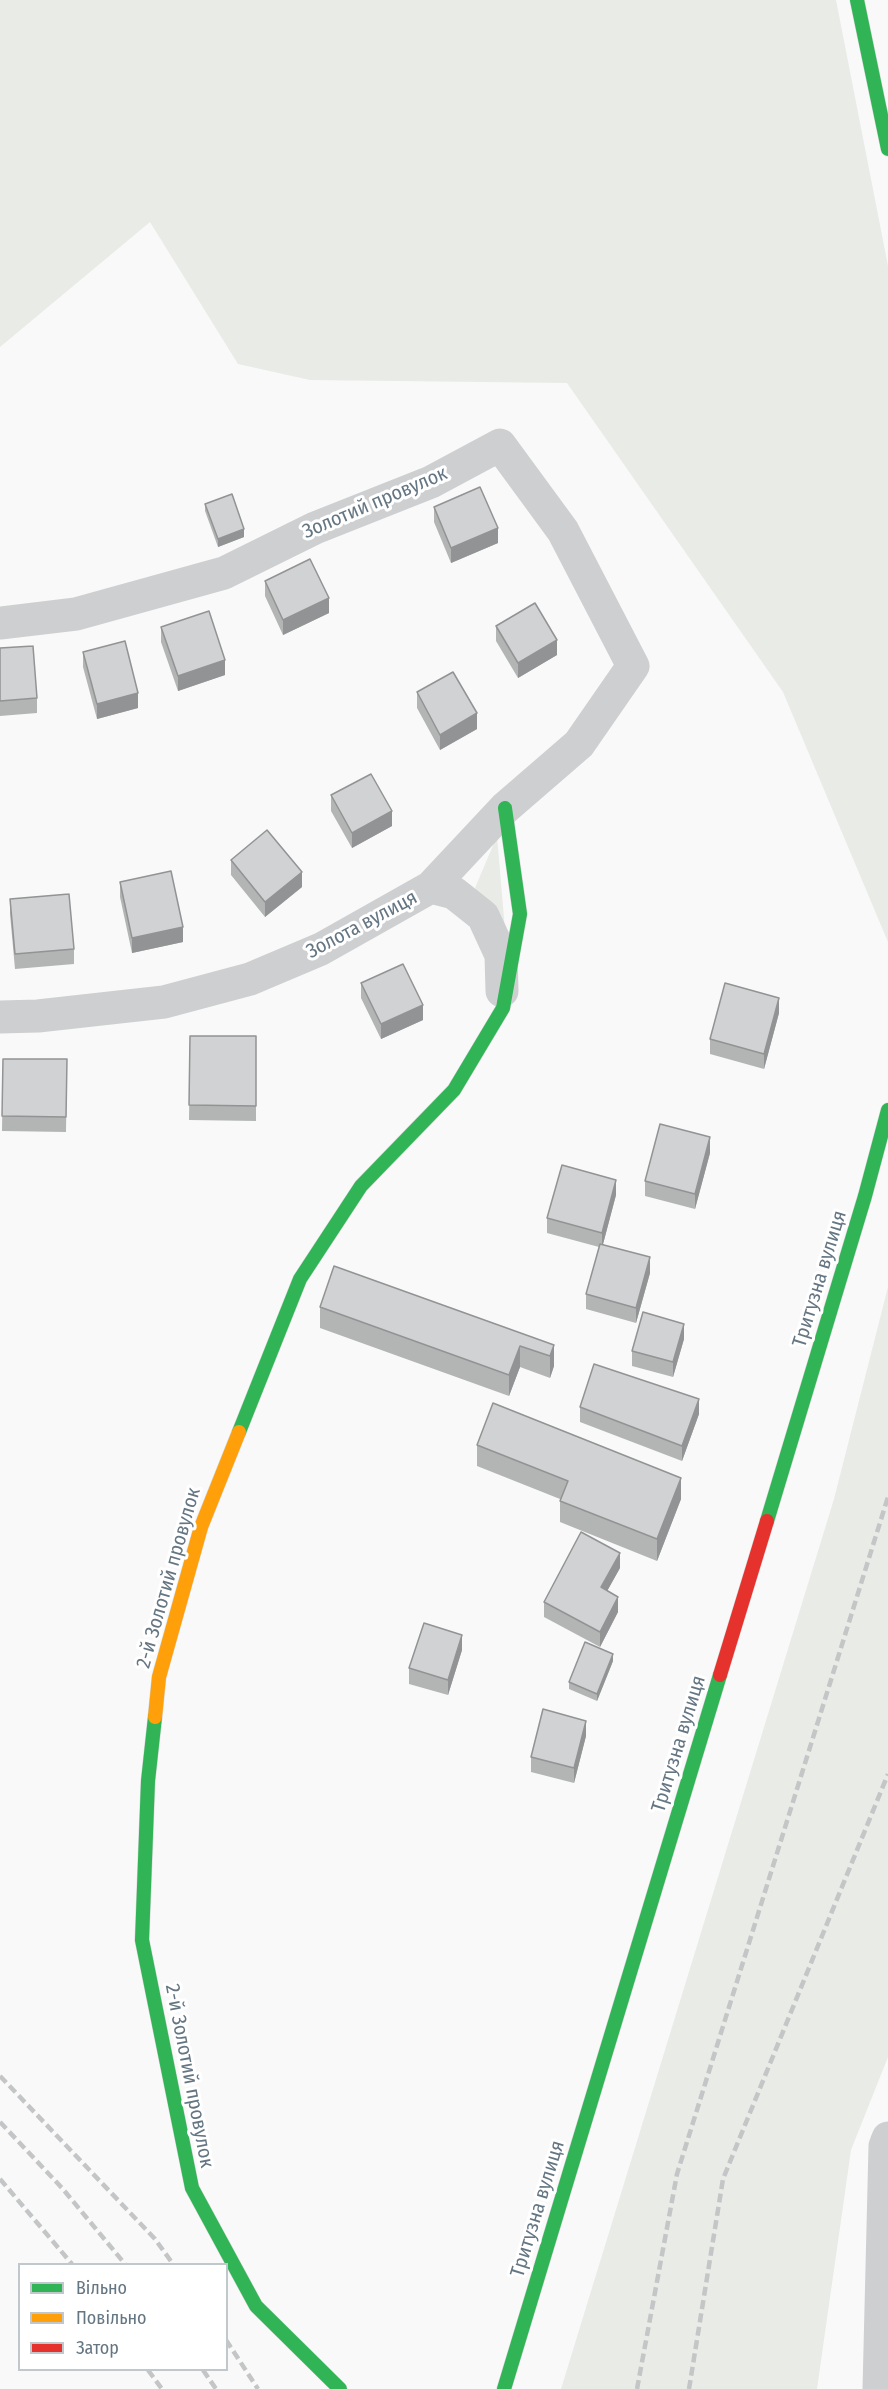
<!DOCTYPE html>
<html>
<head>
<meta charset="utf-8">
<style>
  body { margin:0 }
  #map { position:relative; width:888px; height:2389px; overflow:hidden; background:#f9f9f9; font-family:"Fira Sans Condensed",sans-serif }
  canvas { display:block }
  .legend { position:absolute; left:18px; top:2263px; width:210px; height:108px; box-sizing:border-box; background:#fff; border:2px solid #c1c8cd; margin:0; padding:8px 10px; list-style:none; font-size:18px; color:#657683 }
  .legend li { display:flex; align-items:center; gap:12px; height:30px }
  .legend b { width:30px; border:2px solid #c1c8cd }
</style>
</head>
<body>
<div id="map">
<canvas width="888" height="2389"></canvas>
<ul class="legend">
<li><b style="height:8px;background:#30b455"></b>Вільно</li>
<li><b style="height:8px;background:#ff9f0a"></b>Повільно</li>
<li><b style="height:8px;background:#e5322d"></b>Затор</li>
</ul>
</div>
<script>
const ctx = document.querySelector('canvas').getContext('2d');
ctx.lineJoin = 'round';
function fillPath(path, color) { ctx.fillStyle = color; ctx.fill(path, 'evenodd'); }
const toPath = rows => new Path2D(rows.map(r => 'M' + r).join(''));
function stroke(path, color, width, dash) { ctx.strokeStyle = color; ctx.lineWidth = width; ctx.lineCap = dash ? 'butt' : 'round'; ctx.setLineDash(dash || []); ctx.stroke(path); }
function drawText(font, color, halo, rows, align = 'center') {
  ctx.font = font + ' "Fira Sans Condensed",sans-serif'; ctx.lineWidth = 6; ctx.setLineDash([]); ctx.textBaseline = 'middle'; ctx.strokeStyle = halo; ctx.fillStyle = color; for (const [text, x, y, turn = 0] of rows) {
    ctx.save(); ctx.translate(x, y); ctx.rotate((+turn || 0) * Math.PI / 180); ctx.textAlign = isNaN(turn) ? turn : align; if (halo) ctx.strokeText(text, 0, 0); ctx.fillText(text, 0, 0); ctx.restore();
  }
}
fillPath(toPath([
  [0,0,836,0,888,266,888,942,783,692,567,383,310,380,238,364,150,222,0,347],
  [497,836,506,942,475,888],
  [888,1287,888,2057,851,2150,817,2389,561,2389,834,1499]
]), '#e8ebe6');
const fast = toPath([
  [857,0,888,149],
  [239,1432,300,1279,361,1186,454,1090,503,1008,520,914,505,808],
  [767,1521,865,1196,888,1110],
  [155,1717,148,1781,142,1940,192,2188,256,2306,340,2389],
  [504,2389,720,1675]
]);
const slow = toPath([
  [155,1717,159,1677,201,1527,239,1432]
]);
const jam = toPath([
  [720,1675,767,1521]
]);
stroke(fast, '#d5d6d7', 15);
stroke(slow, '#d5d6d7', 15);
stroke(jam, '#d5d6d7', 15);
stroke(toPath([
  [0,623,76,614,224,573,315,528,431,482,500,445,563,531,633,666,579,744,505,808,431,887,321,949,250,979,164,1002,38,1016,0,1017],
  [431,887,454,893,483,916,501,955,502,991],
  [879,2389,885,2146,888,2138]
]), '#cecfd0', 33);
stroke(fast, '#30b455', 14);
stroke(slow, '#ff9f0a', 14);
stroke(jam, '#e5322d', 14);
stroke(toPath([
  [0,2076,155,2239,173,2264],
  [0,2122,62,2188,125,2264],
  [0,2179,72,2264],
  [226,2340,258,2389],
  [148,2370,162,2389],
  [203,2370,216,2389],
  [637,2389,677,2174,888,1497],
  [689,2389,723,2179,888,1774]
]), '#c3c5c6', 4.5, [9, 4.5]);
fillPath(toPath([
  [205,504,244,537,218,547,205,511],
  [434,507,498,543,451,563,434,522],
  [265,581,329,613,283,635,265,596],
  [496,626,557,655,518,678,496,641],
  [161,627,225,675,178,691,161,642],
  [0,648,37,698,37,713,0,716],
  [83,652,138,708,97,719,83,667],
  [417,692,477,729,440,750,417,708],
  [331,795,392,826,352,848,331,811],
  [231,860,302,887,265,917,231,875],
  [120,882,183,942,132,953,120,897],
  [10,899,74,949,74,964,15,969,10,914],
  [361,983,423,1020,381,1039,361,998],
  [779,1013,764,1069,710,1054,710,1039],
  [190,1036,256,1036,256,1121,189,1120],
  [3,1059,67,1059,66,1132,2,1131],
  [710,1153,695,1209,645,1196,645,1181],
  [616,1195,603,1244,650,1273,636,1323,586,1309,586,1294,599,1247,547,1233,547,1218],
  [320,1307,554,1345,554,1366,550,1378,520,1367,509,1396,320,1328],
  [684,1339,673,1377,632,1366,632,1351],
  [580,1407,699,1414,682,1461,580,1422],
  [477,1445,681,1499,657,1561,560,1522,560,1499,477,1466],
  [620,1568,607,1591,618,1612,600,1647,544,1617,544,1602],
  [462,1650,448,1695,409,1684,409,1668],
  [613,1661,597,1701,569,1689,569,1682],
  [586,1736,574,1783,531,1772,531,1757]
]), '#b3b5b5');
fillPath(toPath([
  [498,528,498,543,451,563,451,548],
  [244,529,244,537,218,547,218,539],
  [329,598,329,613,283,635,283,620],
  [557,640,557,655,518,678,518,663],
  [225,660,225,675,178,691,178,676],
  [138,693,138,708,97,719,97,704],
  [477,713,477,729,440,750,440,735],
  [392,811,392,826,352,848,352,833],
  [302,872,302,887,265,917,265,902],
  [183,927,183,942,132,953,132,938],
  [779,998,779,1013,764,1069,764,1054],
  [423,1005,423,1020,381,1039,381,1024],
  [710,1137,710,1153,695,1209,695,1194],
  [616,1180,616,1195,602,1248,602,1233],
  [650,1257,650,1273,636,1323,636,1308],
  [684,1324,684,1339,673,1377,673,1362],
  [554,1345,554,1366,550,1378,550,1356],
  [520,1346,520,1367,509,1396,509,1375],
  [699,1399,699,1414,682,1461,682,1446],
  [681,1478,681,1499,657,1561,657,1539],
  [620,1553,620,1568,601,1602,601,1587],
  [618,1597,618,1612,600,1647,600,1632],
  [462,1635,462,1650,448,1695,448,1680],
  [613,1654,613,1661,597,1701,597,1694],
  [586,1721,586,1736,574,1783,574,1768]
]), '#929394');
const building = toPath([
  [480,487,498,528,451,548,434,507,480,487],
  [232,494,244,529,218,539,205,504,232,494],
  [310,559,329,598,283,620,265,581,310,559],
  [535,603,557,640,518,663,496,626,535,603],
  [209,611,225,660,178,676,161,627,209,611],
  [125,641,138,693,97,704,83,652,125,641],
  [33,646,37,698,0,701,0,648,33,646],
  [453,672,477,713,440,735,417,692,453,672],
  [371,774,392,811,352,833,331,795,371,774],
  [267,830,302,872,265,902,231,860,267,830],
  [171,871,183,927,132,938,120,882,171,871],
  [69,894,74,949,15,954,10,899,69,894],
  [403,964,423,1005,381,1024,361,983,403,964],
  [725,983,779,998,764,1054,710,1039,725,983],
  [190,1036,256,1036,256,1106,189,1105,190,1036],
  [3,1059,67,1059,66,1117,2,1116,3,1059],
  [660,1124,710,1137,695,1194,645,1181,660,1124],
  [562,1165,616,1180,602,1233,547,1218,562,1165],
  [600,1244,650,1257,636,1308,586,1294,600,1244],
  [334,1266,554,1345,550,1356,520,1346,509,1375,320,1307,334,1266],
  [643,1312,684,1324,673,1362,632,1351,643,1312],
  [594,1364,699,1399,682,1446,580,1407,594,1364],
  [493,1403,681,1478,657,1539,560,1501,568,1481,477,1445,493,1403],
  [581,1532,620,1553,601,1587,618,1597,600,1632,544,1602,581,1532],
  [424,1623,462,1635,448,1680,409,1668,424,1623],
  [585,1642,613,1654,597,1694,569,1682,585,1642],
  [543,1709,586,1721,574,1768,531,1757,543,1709]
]);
fillPath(building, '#d0d2d3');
stroke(building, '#929394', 1.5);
drawText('20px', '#657683', '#fff', [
  ["Золотий провулок",375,503,-23],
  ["Золота вулиця",362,925,-28],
  ["Тритузна вулиця",820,1279,-73],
  ["2-й Золотий провулок",169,1578,-74],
  ["Тритузна вулиця",679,1744,-73],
  ["2-й Золотий провулок",189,2076,79],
  ["Тритузна вулиця",538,2209,-73]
]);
</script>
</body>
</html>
